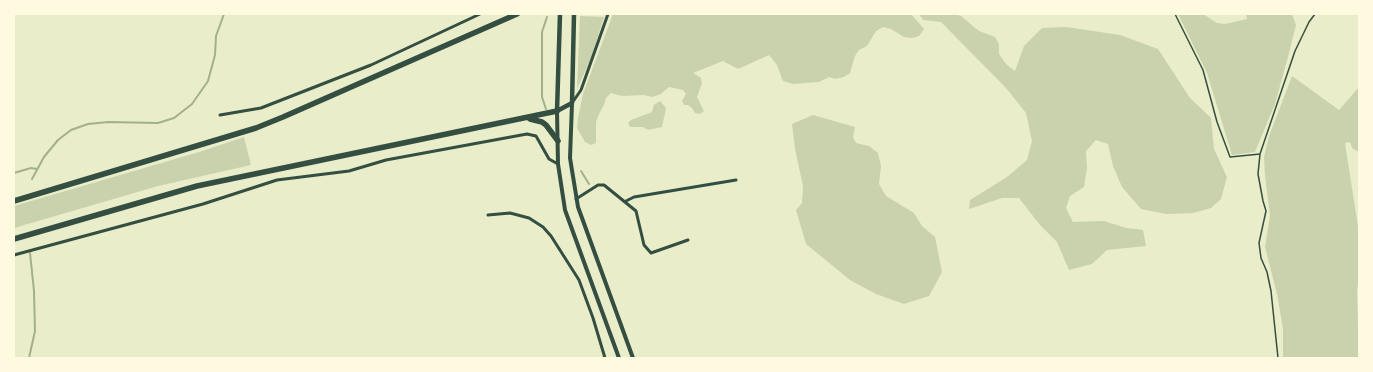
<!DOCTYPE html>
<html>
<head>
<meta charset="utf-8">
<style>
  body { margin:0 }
  #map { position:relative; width:1373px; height:372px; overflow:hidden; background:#e9edc9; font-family:Arial,sans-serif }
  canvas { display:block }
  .frame { position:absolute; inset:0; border:15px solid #fefae0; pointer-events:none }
</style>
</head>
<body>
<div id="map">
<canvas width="1373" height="372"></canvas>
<div class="frame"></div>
</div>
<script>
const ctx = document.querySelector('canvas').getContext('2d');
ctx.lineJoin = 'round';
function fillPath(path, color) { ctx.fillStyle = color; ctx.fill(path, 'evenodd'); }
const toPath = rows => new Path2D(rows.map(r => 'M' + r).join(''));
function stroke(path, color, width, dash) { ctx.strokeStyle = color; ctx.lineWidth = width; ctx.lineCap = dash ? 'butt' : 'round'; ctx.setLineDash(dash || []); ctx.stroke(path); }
fillPath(toPath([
  [613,14,911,14,924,29,919,36,912,38,904,37,891,29,883,27,876,31,867,46,859,50,855,56,850,73,844,77,835,79,829,77,819,82,793,84,783,81,777,65,769,55,738,69,723,61,693,73,701,78,702,83,697,97,704,111,700,114,695,113,692,108,688,105,684,105,682,101,686,94,683,90,669,87,661,94,652,97,644,95,622,96,611,93,606,98,604,105,599,114,596,122,596,143,591,145,585,142,577,128,578,118,583,94],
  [919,14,955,14,961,16,979,31,995,37,999,44,999,54,1006,64,1015,71,1024,46,1042,28,1066,27,1120,35,1158,49,1190,98,1211,118,1214,149,1227,177,1221,199,1211,208,1193,213,1166,214,1141,209,1122,187,1113,166,1108,144,1096,140,1086,151,1087,168,1084,187,1070,196,1066,208,1073,222,1104,221,1126,228,1143,230,1146,246,1107,250,1092,264,1069,270,1057,242,1040,225,1019,198,1002,198,969,209,970,200,1007,177,1027,160,1032,141,1026,113,1006,88,941,22,923,20],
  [1178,14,1203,14,1217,23,1225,24,1247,19,1246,14,1292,14,1296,25,1288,57,1275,104,1255,152,1232,155,1207,73],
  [580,16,604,17,591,58,577,89],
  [1292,76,1339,110,1359,87,1359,152,1352,148,1350,142,1345,143,1359,233,1359,285,1357,288,1359,357,1283,358,1283,329,1277,294,1265,247,1270,215,1265,176,1264,157,1269,136],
  [660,101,666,108,662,127,648,130,643,127,630,127,628,123,631,120,652,112,654,105],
  [813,115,855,127,853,137,856,143,869,146,878,153,881,166,879,184,886,196,914,213,922,226,935,237,942,272,929,296,904,304,876,294,850,280,806,244,796,210,802,203,803,186,795,149,792,124],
  [244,137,251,165,158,186,14,228,14,206,199,152]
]), '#cad2ad');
stroke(toPath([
  [546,109,542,97,542,32,547,17],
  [581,171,589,184],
  [14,173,31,168,37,169],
  [32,179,44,157,58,140,71,130,88,124,108,122,158,123,174,118,192,104,208,81,215,55,216,36,224,14],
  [29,358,35,331,34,291,30,253]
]), '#a3b18a', 2);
stroke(toPath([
  [1175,14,1203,70,1217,122,1230,157,1260,154],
  [1278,358,1271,291,1267,272,1261,258,1259,243,1266,211,1263,201,1258,174,1260,154,1295,51,1309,22,1315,14]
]), '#344e41', 1.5);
stroke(toPath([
  [572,103,581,90,608,14],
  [220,115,261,108,371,65,480,14],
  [576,199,598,185,604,185,636,211,644,245,651,253,688,240],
  [626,201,634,197,736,180],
  [488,215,510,213,529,218,543,227,551,236,579,280,593,318,605,358],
  [14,255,203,204,277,180,349,171,386,160,527,134,536,136,549,159,558,164]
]), '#344e41', 3);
stroke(toPath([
  [572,103,570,158,578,207,633,358],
  [557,111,558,164,565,210,619,358]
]), '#344e41', 4);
stroke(toPath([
  [560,14,557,111,572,103,574,14]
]), '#344e41', 4.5);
stroke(toPath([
  [530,119,542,122,546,125,558,141],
  [14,201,256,128,283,117,517,14],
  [14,239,197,186,557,111]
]), '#344e41', 5.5);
</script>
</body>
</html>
